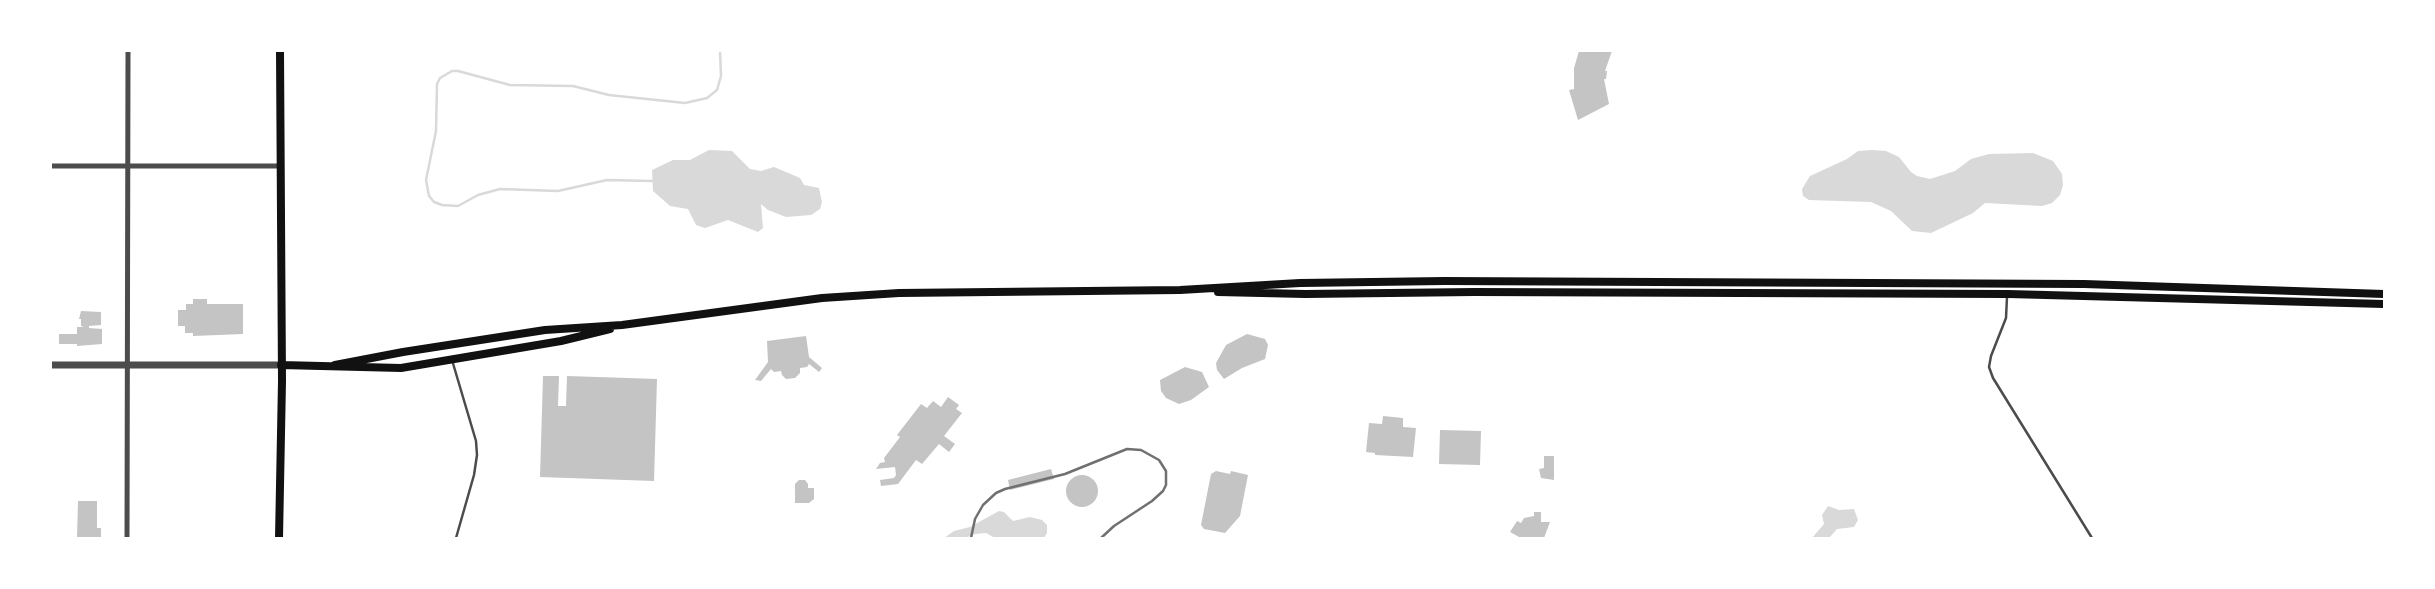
<!DOCTYPE html>
<html>
<head>
<meta charset="utf-8">
<style>
  body { margin:0 }
  #map { position:relative; width:2435px; height:589px; overflow:hidden; background:#fff; font-family:"Roboto Condensed",sans-serif }
  canvas { display:block }
  .frame { position:absolute; inset:0; border:52px solid #fff; pointer-events:none }
</style>
</head>
<body>
<div id="map">
<canvas width="2435" height="589"></canvas>
<div class="frame"></div>
</div>
<script>
const ctx = document.querySelector('canvas').getContext('2d');
ctx.lineJoin = 'round';
function fillPath(path, color) { ctx.fillStyle = color; ctx.fill(path, 'evenodd'); }
const toPath = rows => new Path2D(rows.map(r => 'M' + r).join(''));
function stroke(path, color, width, dash) { ctx.strokeStyle = color; ctx.lineWidth = width; ctx.lineCap = dash ? 'butt' : 'round'; ctx.setLineDash(dash || []); ctx.stroke(path); }
fillPath(toPath([
  [709,150,732,151,750,169,761,171,774,167,800,178,804,185,819,188,822,202,820,209,811,215,786,217,768,210,761,204,763,228,758,232,728,220,705,228,696,225,688,209,670,206,653,191,652,170,673,160,690,160],
  [1872,150,1886,151,1899,157,1911,172,1917,176,1930,179,1955,171,1971,159,1989,154,2033,153,2053,161,2062,174,2063,185,2060,195,2052,203,2042,206,1985,203,1973,213,1931,233,1912,231,1891,211,1871,202,1809,200,1803,196,1802,189,1810,176,1847,159,1858,151],
  [1828,506,1839,510,1854,509,1858,520,1854,527,1837,529,1829,538,1812,538,1824,524,1822,515],
  [999,511,1004,512,1013,521,1030,517,1042,520,1047,525,1047,533,1044,538,995,538,986,533,975,534,965,538,944,538,954,531,970,527]
]), '#d9d9d9');
stroke(toPath([
  [652,181,607,180,558,191,500,189,478,195,458,206,442,205,434,202,429,196,426,180,436,131,437,84,440,78,452,71,458,71,510,85,573,86,609,95,685,103,707,98,717,90,721,76,720,51]
]), '#d9d9d9', 2.5);
fillPath(toPath([
  [1579,51,1612,51,1605,71,1607,71,1606,79,1604,79,1609,104,1578,120,1569,90,1574,89,1574,68],
  [193,299,207,299,207,304,243,304,243,334,193,336,193,333,185,333,185,326,178,326,178,310,186,310,186,304,193,304],
  [81,311,101,312,101,325,89,326,89,328,102,329,102,344,77,346,77,344,59,344,59,334,77,334,77,327,84,327,81,326,81,319,79,319],
  [1247,334,1265,339,1268,345,1265,359,1242,368,1224,379,1217,370,1216,363,1226,345],
  [806,336,809,357,822,368,819,372,809,364,807,367,800,368,800,373,795,378,786,379,782,375,781,371,774,372,771,369,761,381,755,380,768,362,767,341],
  [1185,367,1202,372,1209,387,1191,400,1179,404,1166,398,1161,391,1160,380],
  [543,376,559,376,558,406,566,406,567,376,657,379,654,481,540,477],
  [948,397,959,405,956,409,962,413,944,436,955,444,949,452,939,444,922,464,916,460,898,484,881,486,880,480,894,478,896,475,895,467,876,469,880,463,885,462,884,458,900,437,897,435,921,404,927,408,933,401,941,407],
  [1383,416,1403,418,1403,427,1416,428,1413,457,1375,455,1375,453,1366,452,1369,423,1382,424],
  [1440,430,1481,431,1480,465,1439,464],
  [1544,456,1554,456,1554,480,1541,478,1539,469,1544,468],
  [1051,469,1054,479,1010,490,1008,480],
  [1216,471,1230,474,1231,471,1248,475,1240,516,1225,533,1204,529,1201,525,1211,474],
  '1066 491a16 16 0 1 1 32 0a16 16 0 1 1-32 0Z',
  [799,480,805,480,808,484,808,488,814,488,814,499,809,503,795,503,795,484],
  [78,501,97,501,97,528,101,528,101,538,77,538],
  [1534,512,1541,512,1541,522,1550,522,1544,538,1521,538,1510,532,1517,521,1521,523,1524,518,1534,516]
]), '#c4c4c4');
stroke(toPath([
  [2007,297,2006,318,1991,356,1989,367,1993,378,2092,538],
  [452,360,476,441,477,455,474,475,456,538]
]), '#4c4c4c', 2.5);
stroke(toPath([
  [51,166,280,166],
  [127,538,128,51]
]), '#4c4c4c', 5);
stroke(toPath([
  [51,365,281,365]
]), '#4c4c4c', 7);
stroke(toPath([
  [1218,292,1305,294,1474,292,2008,294,2384,304],
  [281,365,401,368,561,341,610,329],
  [335,365,403,352,545,330,622,325,822,298,899,293,1180,290,1300,283,1444,281,2084,284,2384,294],
  [279,538,282,381,280,51]
]), '#111', 8);
stroke(toPath([
  [971,538,975,519,983,505,996,493,1005,489,1065,474,1127,449,1141,450,1159,460,1166,471,1166,485,1163,491,1152,501,1114,526,1101,538]
]), '#707070', 2.5);
</script>
</body>
</html>
